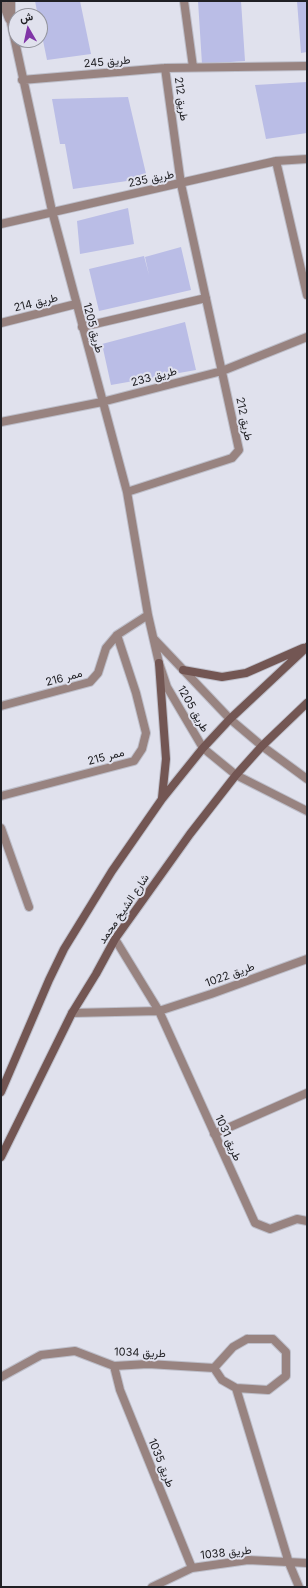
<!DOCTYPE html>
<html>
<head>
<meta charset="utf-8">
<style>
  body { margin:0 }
  #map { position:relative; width:308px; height:1588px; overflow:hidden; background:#e0e1ed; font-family:Inter,Vazirmatn,sans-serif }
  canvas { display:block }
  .frame { position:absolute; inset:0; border:2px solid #202024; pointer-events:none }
  .north { position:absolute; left:8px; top:8px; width:40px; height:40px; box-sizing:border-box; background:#e0e1ed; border:1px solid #93949d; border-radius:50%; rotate:351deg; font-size:11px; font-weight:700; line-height:16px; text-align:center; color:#202024 }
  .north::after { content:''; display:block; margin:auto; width:14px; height:18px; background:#8035a7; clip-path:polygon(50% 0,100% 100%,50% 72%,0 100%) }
</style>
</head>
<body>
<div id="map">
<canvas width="308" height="1588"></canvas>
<div class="frame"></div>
<div class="north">ش</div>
</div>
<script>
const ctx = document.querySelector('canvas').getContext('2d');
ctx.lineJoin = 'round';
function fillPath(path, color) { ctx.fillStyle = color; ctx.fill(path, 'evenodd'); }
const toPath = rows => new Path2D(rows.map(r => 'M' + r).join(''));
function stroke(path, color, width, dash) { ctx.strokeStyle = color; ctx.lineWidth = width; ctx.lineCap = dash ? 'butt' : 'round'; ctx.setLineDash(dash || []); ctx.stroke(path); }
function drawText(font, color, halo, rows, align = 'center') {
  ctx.font = font + ' Inter,Vazirmatn,sans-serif'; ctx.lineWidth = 4; ctx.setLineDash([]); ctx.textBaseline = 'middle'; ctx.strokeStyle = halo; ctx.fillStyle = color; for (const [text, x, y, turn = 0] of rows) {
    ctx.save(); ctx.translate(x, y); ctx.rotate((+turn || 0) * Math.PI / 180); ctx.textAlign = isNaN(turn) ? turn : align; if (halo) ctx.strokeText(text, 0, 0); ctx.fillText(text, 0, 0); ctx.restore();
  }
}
fillPath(toPath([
  [35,1,80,1,91,54,47,60,40,26,40,16,38,16],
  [198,1,241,1,245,61,202,64],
  [297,1,307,1,307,52,301,53],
  [307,82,307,133,266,139,255,85],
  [128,97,147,178,73,189,65,144,60,144,52,99],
  [128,208,134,244,80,254,77,221],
  [181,247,191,290,99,311,89,269,144,256,149,275,145,257],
  [185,322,196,370,111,385,102,344]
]), '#babde6');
const street = toPath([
  [2,1,9,19],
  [11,1,11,23,52,211,127,492,148,615,159,663,167,687,203,748,236,775,307,811],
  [184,1,193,67],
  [22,80,165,68,307,66],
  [276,161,307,295],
  [1,224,276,161,307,159],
  [1,323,76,304],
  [82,327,206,298],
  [1,422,102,402,222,371,307,337],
  [127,492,232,458,239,450,181,184,165,68],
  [154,639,230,719,262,746,307,779],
  [1,706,90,682,98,673,106,648,117,635,148,615],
  [1,796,134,761,142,749,146,733,136,693,117,635],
  [1,828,29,907],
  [307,959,211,994,159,1011,255,1223,270,1229,297,1219,307,1221],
  [72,1013,159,1011,115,939],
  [214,1134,307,1093],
  [247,1339,273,1339,286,1352,286,1376,268,1390,236,1388,222,1380,214,1368,233,1347,247,1339],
  [114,1366,120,1390,192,1568],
  [1,1377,41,1355,75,1351,114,1366,148,1364,214,1368],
  [236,1388,289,1563,299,1587],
  [152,1587,192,1568,248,1560,307,1563]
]);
const secondary = toPath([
  [159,663,166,759,162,798],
  [183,670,222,677,246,673,303,648],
  [1,1092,49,980,64,949,112,871,162,799,203,748,230,719,307,647],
  [1,1157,72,1013,96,974,115,939,190,834,236,775,262,746,307,703]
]);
stroke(street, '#bdbec9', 10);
stroke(secondary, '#bdbec9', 10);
stroke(street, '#988380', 8);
stroke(secondary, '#735653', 8);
drawText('11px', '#202024', '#e0e1ed', [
  ["طريق 245",107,62,-5],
  ["طريق 212",181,99,82],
  ["طريق 235",151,179,-12],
  ["طريق 214",36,303,-14],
  ["طريق 1205",93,328,75],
  ["طريق 233",154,377,-15],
  ["طريق 212",244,419,78],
  ["ممر 216",64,678,-15],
  ["طريق 1205",193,709,60],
  ["ممر 215",106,757,-15],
  ["شارع الشيخ محمد",124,909,-56],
  ["طريق 1022",230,975,-20],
  ["طريق 1031",228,1138,66],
  ["طريق 1034",140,1353,2],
  ["طريق 1035",161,1463,68],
  ["طريق 1038",226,1553,-6]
]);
</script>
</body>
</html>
